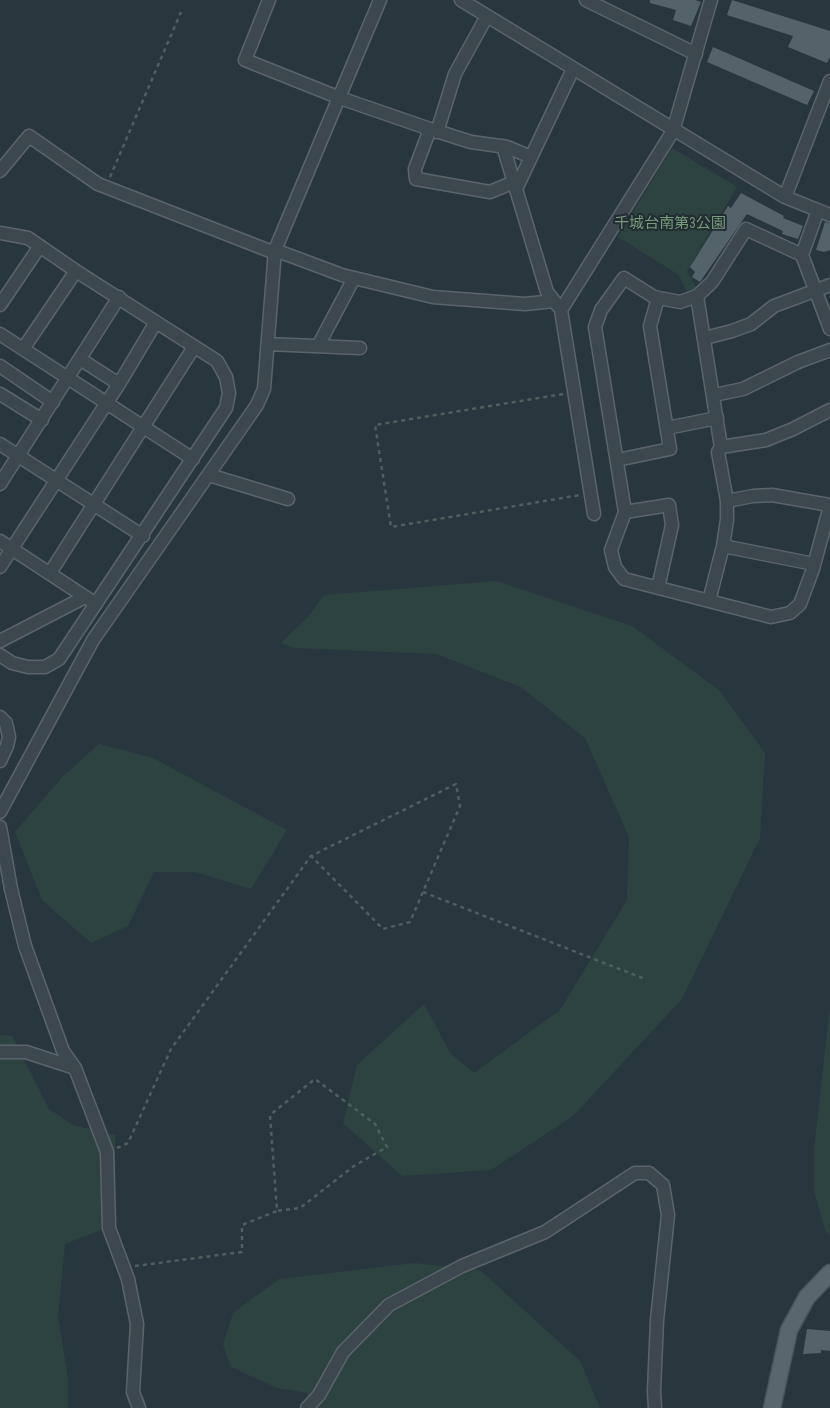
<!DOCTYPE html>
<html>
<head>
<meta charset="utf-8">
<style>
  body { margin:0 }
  canvas { display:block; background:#28363e }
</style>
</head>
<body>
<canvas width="830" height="1408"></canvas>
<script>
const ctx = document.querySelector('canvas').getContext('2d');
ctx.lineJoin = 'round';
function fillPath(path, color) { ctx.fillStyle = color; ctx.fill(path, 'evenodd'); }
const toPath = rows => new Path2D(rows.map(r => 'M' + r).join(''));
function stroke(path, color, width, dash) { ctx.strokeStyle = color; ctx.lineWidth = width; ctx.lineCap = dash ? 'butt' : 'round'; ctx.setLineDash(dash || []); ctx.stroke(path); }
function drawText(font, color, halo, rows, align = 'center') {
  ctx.font = font + ' "Sofia Sans Condensed","Noto Sans JP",sans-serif'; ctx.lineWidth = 4; ctx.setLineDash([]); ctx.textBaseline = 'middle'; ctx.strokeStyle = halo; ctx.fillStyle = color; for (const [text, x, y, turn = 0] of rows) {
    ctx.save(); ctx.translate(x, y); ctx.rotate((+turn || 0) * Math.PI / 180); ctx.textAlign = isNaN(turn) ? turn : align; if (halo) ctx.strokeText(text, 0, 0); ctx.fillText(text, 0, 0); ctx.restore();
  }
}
fillPath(toPath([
  [672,148,737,187,687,271,698,291,689,296,679,275,618,237],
  [496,581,632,626,720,691,765,753,760,838,682,999,573,1116,491,1170,402,1176,343,1123,357,1065,424,1004,451,1054,474,1073,560,1010,627,900,629,837,585,738,521,687,436,654,295,648,281,643,309,616,324,595],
  [99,744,153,758,287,830,251,889,195,872,154,872,128,926,91,943,42,900,15,832,63,776],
  [830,1007,830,1236,825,1230,814,1191,814,1148],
  [0,1035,12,1036,49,1109,73,1125,115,1135,116,1224,65,1244,58,1317,68,1378,68,1408,0,1408],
  [414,1263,480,1270,580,1361,600,1408,308,1408,308,1393,277,1388,231,1367,223,1345,233,1313,279,1279]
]), '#2d433f');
fillPath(toPath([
  [650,0,695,0,701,2,691,26,673,20,676,10,650,3],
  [732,0,830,31,830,57,827,63,788,47,793,36,727,15],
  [713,47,814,91,807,105,707,62],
  [741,193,784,216,783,218,803,226,798,239,782,234,783,231,747,214,700,282,692,277,695,272,690,267,728,206,731,208],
  [825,222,830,223,830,250,824,252,816,250],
  [807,1329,830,1331,830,1351,821,1350,821,1353,803,1354]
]), '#54636a');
const minor = toPath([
  [269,0,245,60,340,98,430,129,471,142,507,147,531,157],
  [461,0,785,197,830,215],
  [586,0,696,54],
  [430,129,415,169,416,179,490,192,514,182],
  [437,132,455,74,487,16],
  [503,146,547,292,558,306],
  [0,171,29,136,98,184,275,253],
  [516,189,573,69],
  [785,197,830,81],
  [818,210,802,255,830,329],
  [0,233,28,238,76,271,217,361,226,377,229,393,226,408,59,659,45,667,28,667,12,663,0,655],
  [275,250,342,275,433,297,525,304,554,301],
  [802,255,746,229,712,282,697,296,680,302,654,297,624,278,601,310,595,327,625,512,611,550,615,567,624,579,771,617,790,613,800,604,813,569,830,506],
  [697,296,721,447,718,452,727,501,727,520,723,546,709,601],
  [0,305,40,246],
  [0,334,193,459],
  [705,338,732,331,751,324,774,306,830,285],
  [268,344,360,348],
  [318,346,354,278],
  [23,349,76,271],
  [80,359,119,384],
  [0,366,53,402],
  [0,394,42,420],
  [714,395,743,389,798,362,830,350],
  [667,428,717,418],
  [0,444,143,536],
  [721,447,766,440,793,429,830,410],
  [617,460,670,449,650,326,658,298],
  [209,475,288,499],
  [0,484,119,297],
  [727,501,753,496,772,495,830,505],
  [625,512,669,505,672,525,658,588],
  [594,514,561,310,673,131,711,0],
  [0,541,96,604],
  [723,546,814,564],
  [0,567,119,384,156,322],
  [50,573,194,347],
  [0,641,85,597],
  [0,717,6,723,9,737,7,746,0,761],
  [0,812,93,640,257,405,264,389,275,250,380,0],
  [0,827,11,889,25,946,63,1051,75,1068,107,1152,109,1228,128,1279,137,1324,133,1392,139,1408],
  [0,1052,26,1052,75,1068],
  [307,1408,319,1395,343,1352,389,1305,462,1266,545,1232,635,1173,649,1173,663,1185,668,1215,657,1320,654,1391,655,1408]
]);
const major = toPath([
  [772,1408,789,1330,807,1297,830,1273]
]);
stroke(minor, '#5a656b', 15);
stroke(major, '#49535a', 19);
stroke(toPath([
  [110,177,181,12],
  [563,394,375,425,391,527,580,495],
  [423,892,645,979],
  [117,1148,128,1143,171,1049,311,856,456,784,460,806,410,922,383,929,311,856],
  [135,1266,242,1252,242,1225,277,1211,270,1115,315,1079,375,1124,387,1147,354,1166,300,1208,277,1211]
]), '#4c605d', 2.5, [4, 4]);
stroke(minor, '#3c474e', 12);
stroke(major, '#5a666e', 16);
drawText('15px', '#799c7a', '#212c33', [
  ["千城台南第3公園",670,224]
]);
</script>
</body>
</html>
